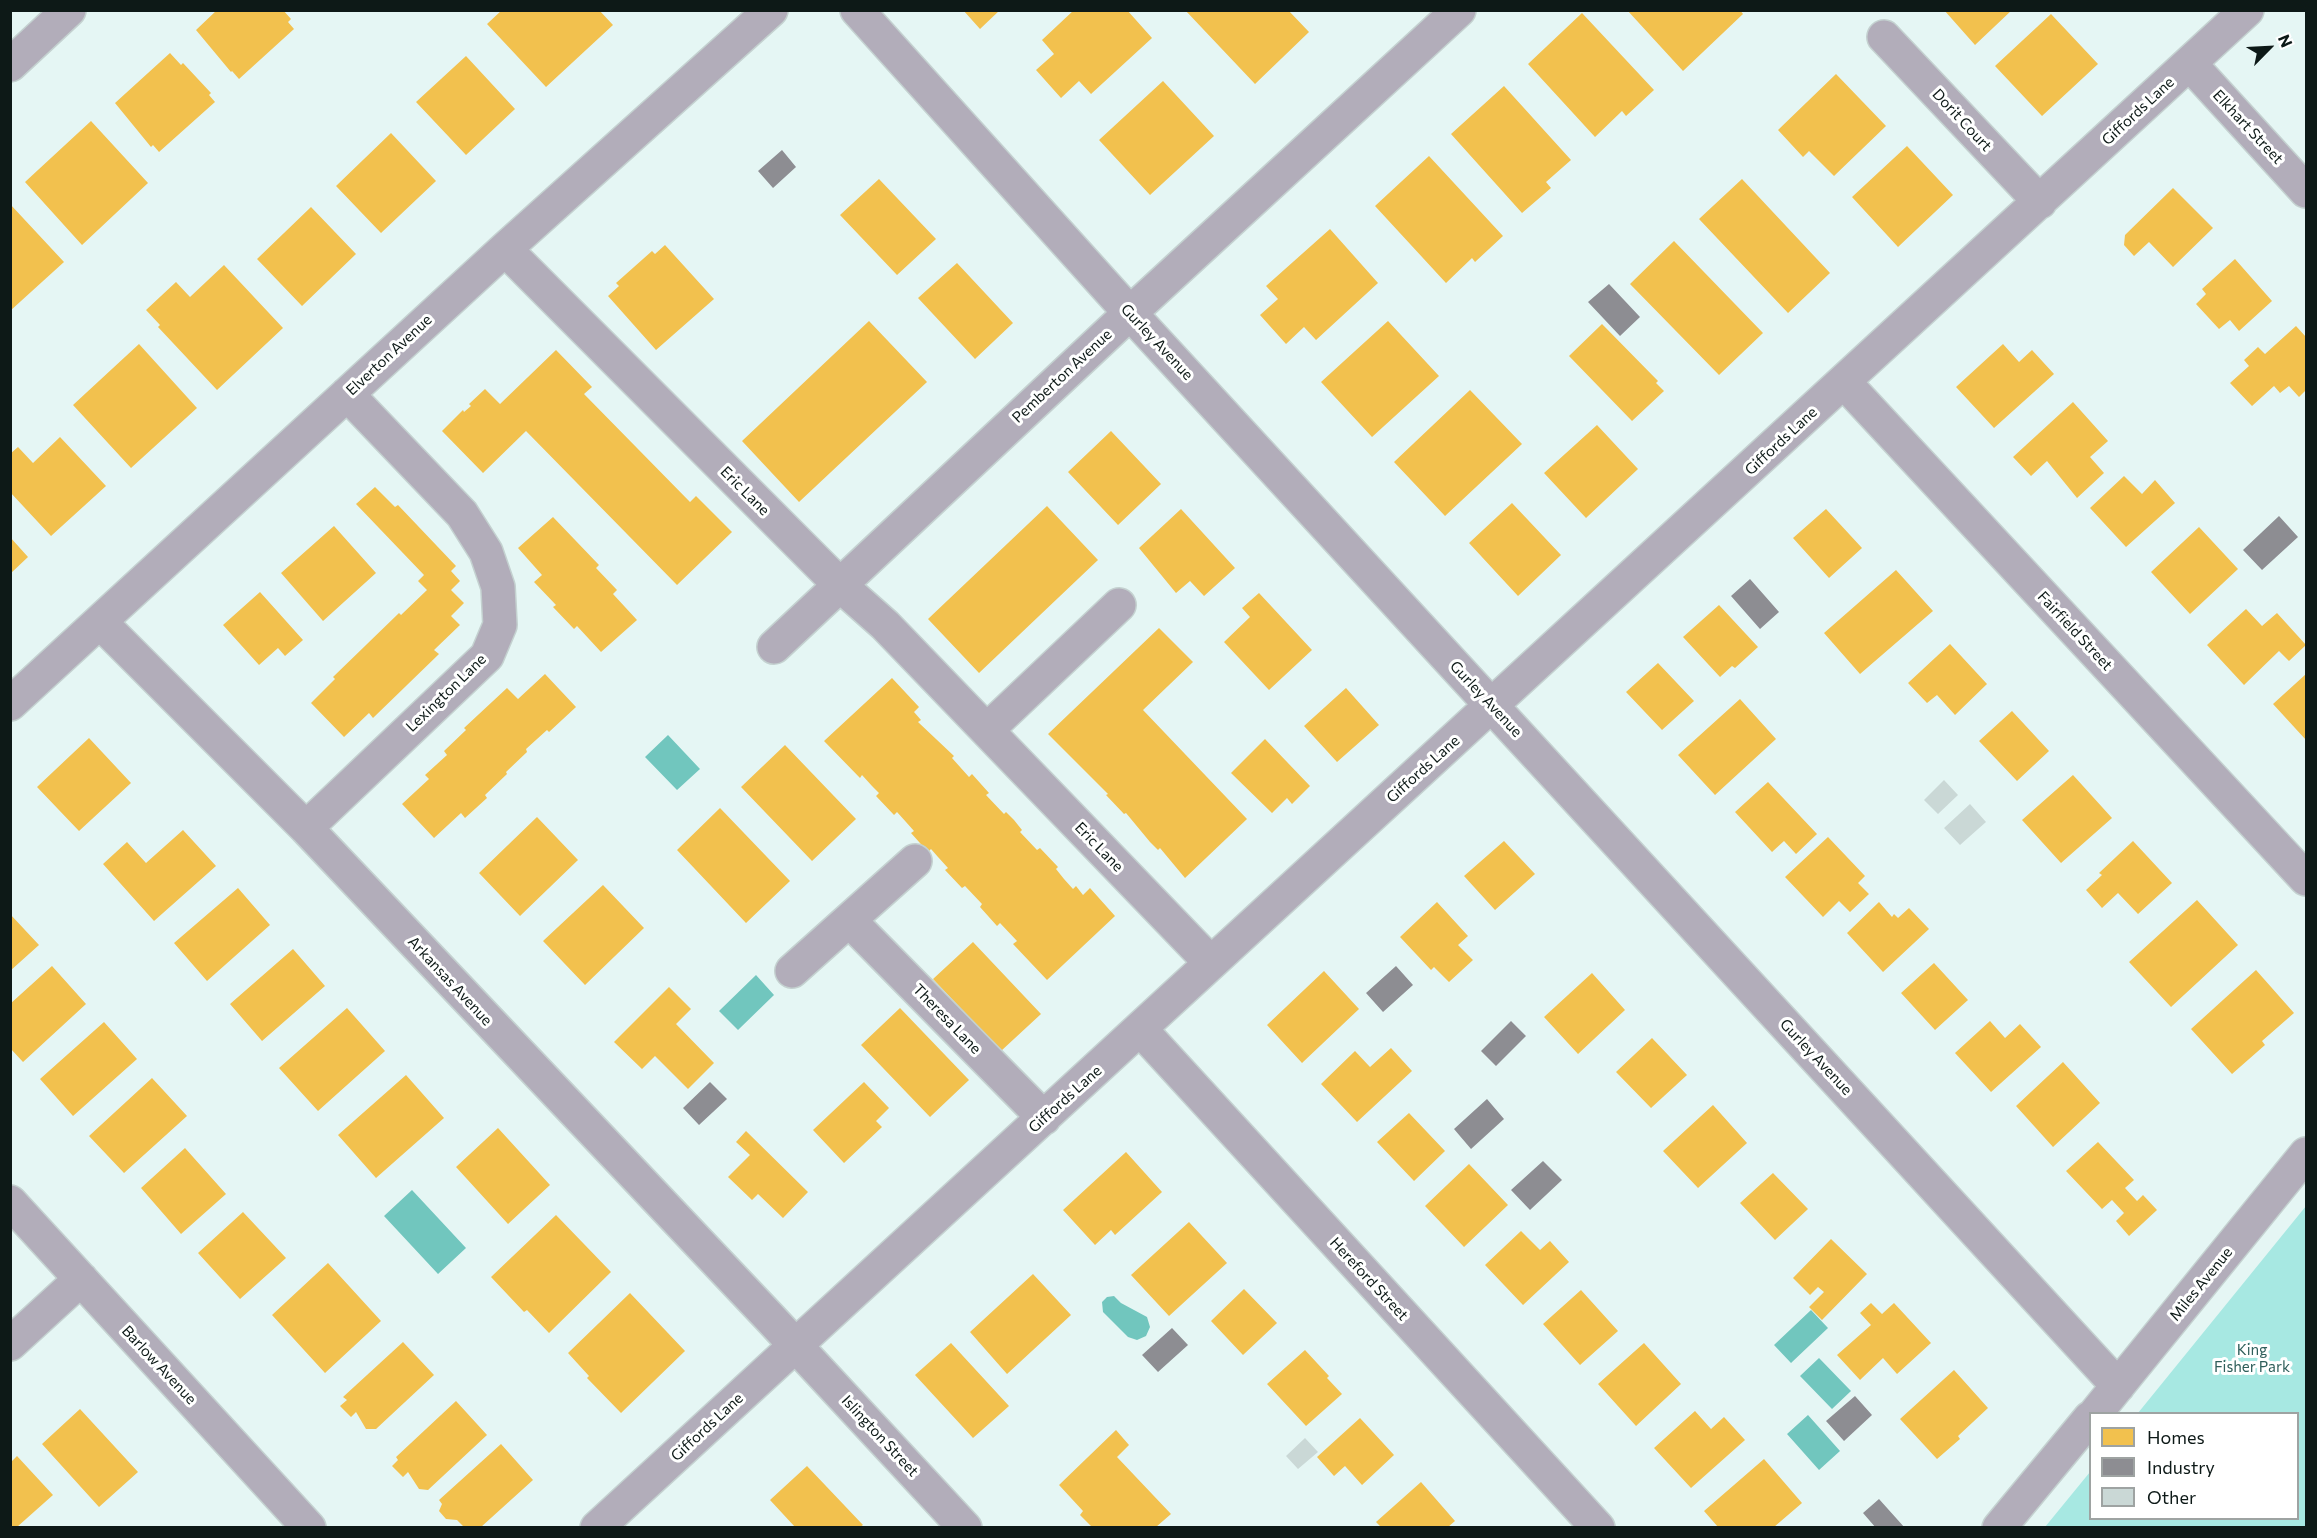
<!DOCTYPE html>
<html>
<head>
<meta charset="utf-8">
<style>
  body { margin:0 }
  #map { position:relative; width:2317px; height:1538px; overflow:hidden; background:#e5f6f4; font-family:Commissioner,sans-serif }
  canvas { display:block }
  .frame { position:absolute; inset:0; border:12px solid #0d1917; pointer-events:none }
  .legend { position:absolute; left:2089px; top:1412px; width:210px; height:108px; box-sizing:border-box; background:#fff; border:2px solid #9ea3a2; margin:0; padding:8px 10px; list-style:none; font-size:18px; color:#0d1917 }
  .legend li { display:flex; align-items:center; gap:12px; height:30px }
  .legend b { width:30px; border:2px solid #9ea3a2 }
  .north { position:absolute; left:2239px; top:18px; width:60px; height:60px; -webkit-text-stroke:4px #fff; paint-order:stroke; rotate:66deg; font-size:16px; font-weight:700; line-height:24px; text-align:center; color:#0d1917 }
  .north::after { content:''; display:block; margin:auto; width:21px; height:27px; background:#0d1917; clip-path:polygon(50% 0,100% 100%,50% 72%,0 100%) }
</style>
</head>
<body>
<div id="map">
<canvas width="2317" height="1538"></canvas>
<div class="frame"></div>
<ul class="legend">
<li><b style="height:16px;background:#f2c14e"></b>Homes</li>
<li><b style="height:16px;background:#8d8d92"></b>Industry</li>
<li><b style="height:16px;background:#cad8d6"></b>Other</li>
</ul>
<div class="north">N</div>
</div>
<script>
const ctx = document.querySelector('canvas').getContext('2d');
ctx.lineJoin = 'round';
function fillPath(path, color) { ctx.fillStyle = color; ctx.fill(path, 'evenodd'); }
const toPath = rows => new Path2D(rows.map(r => 'M' + r).join(''));
function stroke(path, color, width, dash) { ctx.strokeStyle = color; ctx.lineWidth = width; ctx.lineCap = dash ? 'butt' : 'round'; ctx.setLineDash(dash || []); ctx.stroke(path); }
function drawText(font, color, halo, rows, align = 'center') {
  ctx.font = font + ' Commissioner,sans-serif'; ctx.lineWidth = 6; ctx.setLineDash([]); ctx.textBaseline = 'middle'; ctx.strokeStyle = halo; ctx.fillStyle = color; for (const [text, x, y, turn = 0] of rows) {
    ctx.save(); ctx.translate(x, y); ctx.rotate((+turn || 0) * Math.PI / 180); ctx.textAlign = isNaN(turn) ? turn : align; if (halo) ctx.strokeText(text, 0, 0); ctx.fillText(text, 0, 0); ctx.restore();
  }
}
fillPath(toPath([
  [2306,1206,2306,1527,2045,1527,2090,1472,2090,1518,2298,1518,2298,1414,2138,1413]
]), '#a7e8e2');
fillPath(toPath([
  [668,735,700,769,677,790,645,757],
  [756,975,774,995,738,1030,719,1011],
  [412,1190,466,1248,438,1274,384,1216],
  [1114,1296,1121,1303,1147,1317,1150,1327,1146,1336,1137,1340,1128,1337,1103,1312,1102,1302,1107,1297],
  [1811,1310,1828,1328,1791,1363,1774,1345],
  [1819,1358,1851,1391,1832,1409,1800,1376],
  [1808,1415,1840,1451,1819,1470,1787,1434]
]), '#71c6be');
fillPath(toPath([
  [217,10,283,10,291,19,288,22,294,29,239,79,232,71,231,72,196,30],
  [502,10,599,10,613,25,546,87,487,24],
  [963,10,1000,10,980,29],
  [1074,10,1127,10,1152,38,1091,94,1079,81,1061,98,1036,70,1054,54,1042,40],
  [1185,10,1288,10,1309,32,1255,84],
  [1627,10,1740,10,1743,14,1683,71],
  [1944,10,2012,10,1975,45],
  [1582,13,1654,90,1626,116,1622,111,1595,137,1528,64],
  [2051,14,2098,64,2042,116,1995,66],
  [170,53,181,65,183,63,211,93,209,95,215,102,159,152,153,145,151,147,115,103],
  [466,56,515,109,466,155,416,102],
  [1836,74,1886,126,1834,176,1809,151,1803,157,1778,130],
  [1163,81,1214,136,1150,195,1099,140],
  [1504,86,1571,160,1546,182,1551,188,1522,213,1451,134],
  [91,121,148,183,82,245,25,182],
  [391,133,436,181,381,233,336,186],
  [1907,146,1953,195,1898,247,1852,197],
  [1429,156,1503,236,1475,262,1472,258,1446,283,1375,206],
  [879,179,936,239,897,275,840,215],
  [1742,179,1830,273,1788,313,1699,219],
  [2173,188,2213,228,2173,267,2149,242,2134,256,2124,245,2125,235],
  [10,204,64,262,10,311],
  [311,207,356,254,302,306,257,259],
  [1330,229,1378,283,1316,340,1304,327,1286,344,1260,315,1278,299,1266,286],
  [1674,241,1763,333,1719,375,1630,284],
  [665,245,714,299,656,350,608,296,619,286,616,283,652,251,655,254],
  [2235,259,2272,301,2239,331,2230,320,2219,329,2196,304,2206,294,2202,289],
  [957,263,1013,323,975,359,918,298],
  [224,265,283,328,217,390,158,327,160,325,146,310,176,282,190,297],
  [869,321,927,382,799,502,742,441],
  [1388,321,1439,376,1372,437,1321,382],
  [1602,324,1658,381,1656,383,1664,391,1632,421,1569,356],
  [2296,326,2306,337,2306,390,2299,397,2289,386,2280,393,2274,386,2252,406,2230,383,2249,366,2244,360,2258,347,2265,354],
  [139,344,197,408,131,468,73,405],
  [2003,344,2019,362,2032,350,2054,374,1994,428,1956,387],
  [556,350,592,387,584,394,690,502,696,496,732,532,677,585,526,431,483,473,442,431,463,410,464,412,471,406,469,404,485,389,500,404],
  [1470,390,1522,444,1445,516,1394,462],
  [2073,402,2108,441,2090,457,2104,473,2077,498,2047,461,2031,476,2013,457],
  [1597,425,1638,469,1586,518,1544,473],
  [1111,431,1161,484,1118,525,1068,472],
  [60,437,106,486,51,536,10,492,10,454,18,447,33,463],
  [2124,476,2142,494,2155,480,2175,503,2126,547,2090,508],
  [375,487,395,507,398,505,456,566,451,571,460,581,451,590,464,603,451,616,460,625,434,650,439,654,373,718,369,713,344,737,311,703,335,679,333,677,399,613,401,615,427,590,418,581,424,575,356,504],
  [1512,503,1561,555,1518,596,1469,543],
  [1047,506,1098,560,979,673,928,619],
  [1181,509,1235,568,1204,596,1190,581,1176,593,1139,548],
  [1826,509,1862,548,1829,578,1793,538],
  [553,517,599,565,596,568,617,590,613,594,637,620,601,652,577,626,574,629,553,607,556,605,534,582,542,575,518,548],
  [334,526,376,573,323,621,281,573],
  [2199,527,2238,569,2190,614,2151,572],
  [10,537,28,557,10,574],
  [1896,570,1933,611,1860,674,1824,633],
  [260,592,303,640,285,656,278,648,259,665,223,625],
  [1259,593,1312,650,1269,690,1224,642,1250,617,1242,608],
  [1719,605,1758,647,1735,668,1732,666,1720,677,1683,637],
  [2246,609,2262,626,2277,613,2306,645,2289,661,2279,651,2244,685,2207,645],
  [1159,628,1193,662,1143,710,1247,819,1185,878,1160,848,1158,850,1150,842,1126,813,1124,814,1106,795,1108,794,1048,734],
  [1950,644,1987,684,1955,715,1937,695,1927,703,1908,683],
  [1658,663,1694,701,1662,730,1626,692],
  [545,674,576,707,549,732,547,730,526,749,527,752,506,772,507,774,485,795,487,798,465,818,461,813,434,838,402,804,429,779,425,775,447,755,444,751,466,730,464,728,507,688,518,699],
  [2306,674,2306,740,2273,704],
  [892,678,919,707,914,712,921,720,918,722,954,756,952,758,969,777,972,774,989,793,986,795,1004,814,1006,812,1014,820,1022,830,1020,832,1037,850,1040,848,1058,867,1056,869,1064,879,1073,889,1076,886,1083,895,1090,888,1115,916,1047,980,1013,944,1017,941,1000,923,997,926,980,907,982,904,965,886,962,888,945,870,948,868,938,857,931,849,928,852,911,833,914,831,906,822,897,812,894,815,876,796,879,793,872,786,862,775,860,778,824,741],
  [1346,688,1379,725,1337,762,1304,726],
  [1740,699,1776,739,1715,795,1678,755],
  [2012,711,2049,751,2017,781,1979,741],
  [89,738,131,783,79,831,37,787],
  [1265,739,1310,786,1292,804,1287,798,1272,813,1231,773],
  [785,745,856,819,812,861,741,787],
  [2073,775,2112,818,2061,863,2022,820],
  [1768,782,1817,834,1796,854,1784,841,1772,852,1735,812],
  [720,808,790,881,746,923,677,850],
  [537,817,578,860,520,916,479,873],
  [183,830,216,866,154,921,103,864,127,842,146,863],
  [1828,837,1865,876,1858,883,1869,894,1850,912,1839,901,1823,917,1785,877],
  [1504,841,1535,874,1495,910,1464,876],
  [2133,841,2172,883,2138,914,2118,893,2102,908,2086,890,2102,875,2099,873],
  [603,885,644,928,585,985,543,941],
  [238,888,270,925,207,981,174,943],
  [2197,900,2238,945,2171,1007,2129,962],
  [1437,902,1468,936,1458,945,1473,960,1449,982,1434,967,1431,970,1400,937],
  [1879,902,1892,917,1894,914,1898,918,1909,908,1929,929,1883,972,1847,933],
  [10,914,39,945,10,971],
  [973,942,1041,1014,1001,1051,933,979],
  [293,949,325,986,262,1041,230,1004],
  [1934,963,1968,1000,1935,1030,1901,993],
  [52,966,86,1004,23,1062,10,1048,10,1004],
  [2256,970,2294,1013,2262,1041,2265,1045,2232,1074,2191,1029],
  [1324,971,1359,1009,1302,1063,1267,1025],
  [1592,973,1625,1010,1578,1054,1544,1017],
  [669,987,691,1009,676,1024,714,1063,688,1089,655,1056,642,1069,614,1042],
  [347,1008,385,1051,318,1111,279,1068],
  [900,1008,969,1080,930,1117,861,1045],
  [1990,1021,2005,1038,2020,1024,2041,1047,1991,1092,1955,1053],
  [104,1022,137,1059,73,1116,40,1079],
  [1652,1038,1687,1075,1651,1108,1616,1072],
  [1391,1048,1412,1071,1357,1122,1321,1084,1355,1051,1370,1067],
  [2063,1062,2100,1103,2053,1147,2016,1106],
  [406,1075,444,1118,376,1178,338,1135],
  [152,1078,187,1116,124,1173,89,1136],
  [864,1082,889,1108,876,1121,882,1127,844,1163,813,1130],
  [1713,1105,1747,1143,1698,1188,1663,1151],
  [1409,1113,1445,1151,1414,1181,1377,1142],
  [498,1128,550,1185,508,1224,456,1167],
  [746,1131,808,1192,783,1218,758,1194,752,1200,728,1177,750,1155,736,1142],
  [2098,1142,2134,1180,2125,1188,2137,1201,2143,1195,2157,1210,2129,1236,2116,1221,2124,1213,2112,1200,2102,1209,2066,1171],
  [185,1148,226,1194,181,1234,141,1188],
  [1126,1152,1162,1192,1115,1235,1111,1230,1095,1245,1063,1210],
  [1469,1164,1508,1205,1464,1247,1425,1206],
  [1773,1173,1808,1209,1775,1240,1740,1203],
  [243,1212,286,1258,240,1299,198,1253],
  [556,1215,611,1272,549,1333,527,1310,524,1312,491,1277],
  [1189,1222,1227,1263,1169,1316,1131,1275],
  [1521,1231,1540,1250,1550,1241,1569,1262,1523,1305,1485,1265],
  [1831,1239,1867,1274,1822,1320,1809,1307,1824,1292,1818,1287,1810,1295,1793,1278],
  [328,1263,381,1321,325,1373,272,1315],
  [1033,1274,1071,1315,1007,1374,970,1332],
  [1244,1289,1277,1323,1243,1355,1211,1321],
  [1581,1290,1618,1331,1580,1365,1543,1324],
  [630,1293,685,1351,621,1413,587,1378,589,1376,568,1353],
  [1871,1303,1882,1314,1894,1303,1931,1343,1897,1374,1883,1358,1860,1380,1837,1355,1871,1325,1860,1313],
  [403,1342,434,1375,376,1429,366,1429,356,1412,351,1417,340,1406,347,1400,343,1397],
  [951,1343,1009,1406,973,1438,915,1375],
  [1644,1343,1681,1384,1636,1426,1598,1384],
  [1305,1350,1329,1376,1327,1378,1342,1394,1306,1426,1267,1384],
  [1954,1370,1988,1408,1958,1436,1960,1439,1937,1459,1900,1419],
  [456,1401,487,1435,428,1490,419,1489,408,1472,403,1477,392,1466,398,1460,396,1457],
  [80,1409,138,1472,99,1507,42,1444],
  [1695,1411,1711,1429,1724,1417,1745,1440,1691,1488,1654,1448],
  [1360,1418,1394,1455,1362,1485,1345,1466,1334,1476,1317,1457],
  [1116,1430,1129,1445,1117,1457,1171,1514,1156,1527,1092,1527,1080,1515,1083,1511,1059,1485],
  [501,1444,533,1480,481,1527,464,1527,457,1520,446,1519,439,1511,442,1504,439,1500],
  [17,1456,53,1495,17,1527,10,1527,10,1463],
  [1764,1459,1802,1503,1774,1527,1718,1527,1704,1511],
  [807,1466,863,1525,860,1527,795,1527,770,1500],
  [1421,1482,1455,1521,1448,1527,1381,1527,1376,1522]
]), '#f2c14e');
fillPath(toPath([
  [782,150,796,167,773,188,758,171],
  [1609,284,1640,317,1620,336,1588,302],
  [2279,516,2298,537,2262,570,2243,550],
  [1750,579,1779,612,1760,629,1731,596],
  [1396,966,1413,985,1383,1012,1366,993],
  [1511,1021,1526,1036,1496,1066,1481,1051],
  [710,1082,727,1099,699,1125,683,1108],
  [1487,1099,1504,1119,1471,1149,1454,1129],
  [1543,1161,1562,1180,1530,1210,1511,1190],
  [1172,1328,1188,1345,1158,1372,1142,1355],
  [1855,1396,1872,1415,1844,1441,1826,1421],
  [1879,1499,1905,1528,1876,1528,1863,1513]
]), '#8d8d92');
fillPath(toPath([
  [1944,780,1958,795,1938,814,1924,800],
  [1970,804,1986,822,1960,845,1944,828],
  [1305,1438,1318,1452,1298,1469,1286,1456]
]), '#cad8d6');
const minor = toPath([
  [857,10,1130,313,2118,1386],
  [1884,37,2040,202],
  [2190,64,2306,191],
  [10,65,69,10],
  [505,249,841,586,885,625,1211,963],
  [1844,382,2306,879],
  [100,622,306,828,771,1319,965,1528],
  [774,647,1130,313,1459,10],
  [10,704,505,249,771,10],
  [987,730,1119,605],
  [306,828,487,656,500,625,498,587,486,552,462,514,347,394],
  [849,920,1044,1118],
  [792,971,915,861],
  [1141,1030,1598,1528],
  [10,1202,309,1528],
  [10,1344,81,1279],
  [2095,1414,2306,1154],
  [597,1528,2247,10],
  [1999,1528,2090,1418]
]);
stroke(minor, '#c4d1d0', 36);
stroke(minor, '#b2adba', 33);
drawText('15px', '#0d1917', '#fff', [
  ["Giffords Lane",2138,111,-43],
  ["Dorit Court",1962,120,47],
  ["Elkhart Street",2248,127,47],
  ["Gurley Avenue",1157,342,47],
  ["Elverton Avenue",389,355,-43],
  ["Pemberton Avenue",1062,376,-43],
  ["Giffords Lane",1781,441,-43],
  ["Eric Lane",745,491,45],
  ["Fairfield Street",2075,631,47],
  ["Lexington Lane",446,693,-44],
  ["Gurley Avenue",1486,699,47],
  ["Giffords Lane",1423,769,-42],
  ["Eric Lane",1099,847,46],
  ["Arkansas Avenue",450,981,47],
  ["Theresa Lane",947,1019,46],
  ["Gurley Avenue",1816,1057,47],
  ["Giffords Lane",1065,1099,-42],
  ["Hereford Street",1369,1279,47],
  ["Miles Avenue",2201,1284,-51],
  ["Barlow Avenue",159,1365,47],
  ["Giffords Lane",707,1427,-43],
  ["Islington Street",880,1436,47]
]);
drawText('15px', '#2e5e5a', '#fff', [
  ["King",2252,1350],
  ["Fisher Park",2252,1367]
]);
</script>
</body>
</html>
